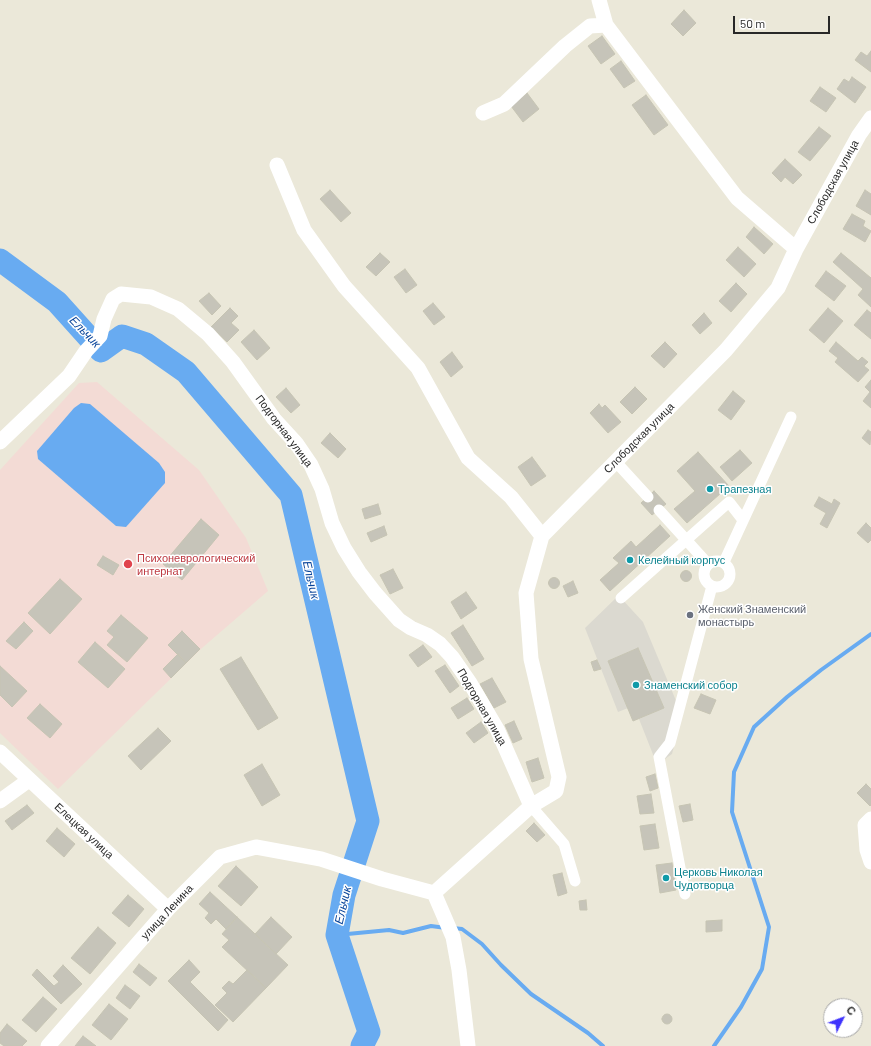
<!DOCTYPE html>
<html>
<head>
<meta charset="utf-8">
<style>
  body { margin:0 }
  #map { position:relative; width:871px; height:1046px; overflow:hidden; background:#ebe8d9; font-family:Barlow,sans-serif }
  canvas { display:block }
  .north { position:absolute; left:823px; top:998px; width:40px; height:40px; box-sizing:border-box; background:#fff; border:1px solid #a9a9a9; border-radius:50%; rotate:48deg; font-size:11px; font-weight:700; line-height:16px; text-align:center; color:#282828 }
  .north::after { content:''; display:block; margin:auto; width:14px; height:18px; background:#3f33fd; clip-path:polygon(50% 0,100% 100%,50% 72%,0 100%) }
  .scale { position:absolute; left:733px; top:16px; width:97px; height:18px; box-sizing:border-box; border:2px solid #282828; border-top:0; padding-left:5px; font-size:12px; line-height:14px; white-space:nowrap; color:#282828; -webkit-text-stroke:3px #fff; paint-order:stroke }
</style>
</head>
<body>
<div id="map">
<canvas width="871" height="1046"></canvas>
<div class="north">С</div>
<div class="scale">50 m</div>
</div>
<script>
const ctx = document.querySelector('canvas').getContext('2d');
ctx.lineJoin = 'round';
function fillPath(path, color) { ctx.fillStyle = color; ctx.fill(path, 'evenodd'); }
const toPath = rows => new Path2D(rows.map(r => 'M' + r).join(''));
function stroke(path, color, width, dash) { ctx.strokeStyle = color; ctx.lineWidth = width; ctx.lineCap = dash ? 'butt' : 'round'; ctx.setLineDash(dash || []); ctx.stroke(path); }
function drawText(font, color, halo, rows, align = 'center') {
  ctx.font = font + ' Barlow,sans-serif'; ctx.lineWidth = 3; ctx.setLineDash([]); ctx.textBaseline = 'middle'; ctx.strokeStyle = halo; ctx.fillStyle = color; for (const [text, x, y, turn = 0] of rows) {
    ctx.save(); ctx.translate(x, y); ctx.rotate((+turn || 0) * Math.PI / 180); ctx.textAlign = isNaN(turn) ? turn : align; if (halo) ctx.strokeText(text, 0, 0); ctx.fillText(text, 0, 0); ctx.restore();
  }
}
fillPath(toPath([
  [97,382,199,470,246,538,268,591,202,648,58,789,0,733,0,470,79,383]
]), '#f3dbd5');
fillPath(toPath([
  [616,598,621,598,643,622,682,715,672,754,662,761,656,762,639,719,664,708,638,648,608,661,628,708,618,712,585,628]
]), '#dbd9d0');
fillPath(toPath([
  [81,403,90,404,159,463,165,472,165,483,126,527,116,526,38,459,37,451,74,408]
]), '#68abf1');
stroke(toPath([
  [453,928,462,929,482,944,501,965,531,994,588,1033,603,1046],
  [337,935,389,930,403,933,431,926,446,928],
  [714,1046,741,1007,762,969,769,927,732,812,734,772,754,727,787,697,821,670,871,634]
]), '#68abf1', 4);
stroke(toPath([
  [0,260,57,302,101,351,122,336,146,344,186,372,291,495,368,821,344,895,337,935,369,1032,362,1046]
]), '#68abf1', 23);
const building = toPath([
  [684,10,696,23,683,36,671,24,684,10],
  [602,36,615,54,601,64,588,46,602,36],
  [871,51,871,72,855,60,861,52,867,56,871,51],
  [621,61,635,81,624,88,610,69,621,61],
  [852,77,866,87,855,103,837,89,844,79,849,82,852,77],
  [820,87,836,98,826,112,810,101,820,87],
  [527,93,539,109,523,122,511,106,527,93],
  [646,95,668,125,654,135,632,105,646,95],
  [819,127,831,136,810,161,798,152,819,127],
  [785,159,802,175,793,184,785,177,781,182,772,173,785,159],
  [330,190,351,213,341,222,320,199,330,190],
  [865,190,871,194,871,215,856,206,865,190],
  [852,214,865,221,863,226,871,231,865,242,843,229,852,214],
  [754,227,773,244,764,254,746,237,754,227],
  [738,247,756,264,744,277,726,260,738,247],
  [380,253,390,262,376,276,366,267,380,253],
  [841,253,871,278,871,307,858,295,863,289,833,262,841,253],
  [405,269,417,285,406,293,394,277,405,269],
  [826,271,846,286,834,301,815,286,826,271],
  [736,283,747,294,731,312,719,301,736,283],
  [209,293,221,306,212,315,199,301,209,293],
  [433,303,445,317,434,325,423,311,433,303],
  [230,308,238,316,231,323,239,330,227,342,211,327,230,308],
  [828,308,843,321,824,343,809,330,828,308],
  [867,310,871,313,871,339,854,325,867,310],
  [704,313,712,323,700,334,692,325,704,313],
  [254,330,270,348,257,360,241,342,254,330],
  [665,342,677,354,664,368,651,356,665,342],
  [836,342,858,361,862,357,868,362,864,366,869,370,858,382,835,362,838,358,829,351,836,342],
  [452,352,463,367,451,377,440,362,452,352],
  [871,380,871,408,863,401,870,392,865,387,871,380],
  [635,387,647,399,632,414,620,402,635,387],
  [286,388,300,405,291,413,276,397,286,388],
  [733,391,745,401,731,420,718,410,733,391],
  [599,404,602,408,605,405,621,422,608,433,590,413,599,404],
  [868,430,871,432,870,445,862,438,868,430],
  [330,433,346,449,338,458,321,443,330,433],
  [740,450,752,463,732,481,720,467,740,450],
  [698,452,729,486,687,523,674,509,695,491,677,471,698,452],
  [532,457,546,476,531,486,518,467,532,457],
  [654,491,666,504,652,515,641,503,654,491],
  [819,497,832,504,834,499,840,503,827,528,820,524,826,513,814,506,819,497],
  [378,504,381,514,365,519,362,509,378,504],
  [201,519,219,535,182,580,163,564,201,519],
  [866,523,871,528,871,540,868,543,857,533,866,523],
  [660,525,670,536,610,591,600,580,619,563,613,558,631,541,636,547,660,525],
  [384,526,387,535,371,542,367,533,384,526],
  [103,556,119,565,113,575,97,565,103,556],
  [393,569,403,588,390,594,380,575,393,569],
  '680.5 576a5.5 5.5 0 1 1 11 0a5.5 5.5 0 1 1-11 0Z',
  '548.5 583a5.5 5.5 0 1 1 11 0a5.5 5.5 0 1 1-11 0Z',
  [60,579,82,599,50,634,28,613,60,579],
  [573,581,578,593,568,597,563,586,573,581],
  [466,592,477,608,461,619,451,602,466,592],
  [121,615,148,638,127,662,107,645,114,637,107,631,121,615],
  [24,622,33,631,16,649,6,641,24,622],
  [463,625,484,659,472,666,451,633,463,625],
  [182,631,200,649,186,663,168,645,182,631],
  [95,642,125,669,108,688,78,662,95,642],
  [423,645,432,657,418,667,409,655,423,645],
  [638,648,664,708,633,721,608,661,638,648],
  [178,654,186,663,171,678,163,669,178,654],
  [241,657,278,718,258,730,220,669,241,657],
  [597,660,601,669,594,671,591,662,597,660],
  [445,665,459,686,450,693,435,671,445,665],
  [0,666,27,691,12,707,0,695,0,666],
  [492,678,506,702,494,708,480,684,492,678],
  [701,694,716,700,710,714,694,708,701,694],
  [467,698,474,709,458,719,451,708,467,698],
  [40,704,62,724,50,738,27,718,40,704],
  [514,721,522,739,513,743,505,725,514,721],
  [481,722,488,733,474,743,466,733,481,722],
  [158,728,171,741,141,770,128,756,158,728],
  [538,758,544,778,532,782,526,762,538,758],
  [262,764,280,795,262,806,244,775,262,764],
  [655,774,658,788,650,791,646,777,655,774],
  [866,784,871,789,871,805,870,806,857,793,866,784],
  [651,794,654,813,640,814,637,796,651,794],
  [690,804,693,820,683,822,679,806,690,804],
  [27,805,34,813,12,830,5,821,27,805],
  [534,823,545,835,537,842,526,831,534,823],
  [655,824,659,848,644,850,640,826,655,824],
  [57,828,75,844,64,857,46,841,57,828],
  [672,863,676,890,660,893,656,865,672,863],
  [236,866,258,887,241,906,218,886,236,866],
  [562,873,567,893,558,896,553,875,562,873],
  [210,892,237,917,226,929,216,919,211,924,205,918,209,913,199,904,210,892],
  [128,895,144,909,129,927,112,913,128,895],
  [586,900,587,910,580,910,579,901,586,900],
  [237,917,288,965,266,988,222,947,229,940,222,934,237,917],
  [271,917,292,937,276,954,255,934,271,917],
  [722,920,722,931,706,932,706,921,722,920],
  [98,927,116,943,90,974,71,958,98,927],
  [189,960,200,972,190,982,228,1020,218,1031,168,981,189,960],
  [139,964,157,978,150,986,133,972,139,964],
  [63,965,82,984,61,1004,32,975,37,969,54,986,59,982,53,976,63,965],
  [247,970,266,988,233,1022,215,1005,227,993,222,988,229,981,233,984,247,970],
  [125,985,140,996,130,1009,116,998,125,985],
  [43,997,57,1009,36,1032,22,1020,43,997],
  [109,1004,128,1019,111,1040,92,1025,109,1004],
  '662 1019a5 5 0 1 1 10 0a5 5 0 1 1-10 0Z',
  [7,1024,27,1041,22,1046,4,1046,0,1043,0,1033,7,1024],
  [83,1036,96,1046,75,1046,83,1036]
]);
fillPath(building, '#c6c4b9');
stroke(building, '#c6c4b3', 1);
stroke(toPath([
  [616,462,648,497],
  [659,510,708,564],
  '704 574a13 13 0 1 1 26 0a13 13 0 1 1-26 0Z',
  [724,562,791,417],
  [621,598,729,502,743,520],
  [531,806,564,844,575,881],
  [685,894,659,757,670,743,712,586]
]), '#fff', 11);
stroke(toPath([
  [599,0,606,25],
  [483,113,504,104,565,46,590,26,606,25,737,198,796,249],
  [277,165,304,230,344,286,418,368,468,458,511,497,542,536],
  [0,442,69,376,86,351,100,336,104,319,113,299,121,294,151,297,178,309,208,334,233,362,274,419,296,443,311,465,322,489,332,523,344,548,359,572,375,593,399,620,411,628,427,635,440,644,452,657,470,683,497,729,531,806],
  [0,752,168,909],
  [0,801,29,780],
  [871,819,865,825,867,850,871,862],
  [434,893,453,937,459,970,468,1046],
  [48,1046,168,909,220,857,256,847,321,859,382,879,434,893,531,806,556,791,559,777,531,659,526,593,542,536,726,350,778,288,796,249,859,135,871,118]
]), '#fff', 15);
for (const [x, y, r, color] of [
  [710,489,4,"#0f9aa8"],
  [630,560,4,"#0f9aa8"],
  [128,564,5,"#e0444e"],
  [690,615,4,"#6b7280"],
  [636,685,4,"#0f9aa8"],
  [666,878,4,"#0f9aa8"]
]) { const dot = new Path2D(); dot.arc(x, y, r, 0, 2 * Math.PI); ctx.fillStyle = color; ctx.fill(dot); stroke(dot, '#fff', 1.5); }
drawText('11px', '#282828', '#fff', [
  ["Слободская улица",833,182,-61],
  ["Подгорная улица",284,431,53],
  ["Слободская улица",639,438,-45],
  ["Подгорная улица",482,707,60],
  ["Елецкая улица",84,831,43],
  ["улица Ленина",167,912,-47]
]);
drawText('11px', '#0d838f', '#fff', [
  ["Трапезная",718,489],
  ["Келейный корпус",638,560],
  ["Знаменский собор",644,685],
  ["Церковь Николая",674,872],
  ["Чудотворца",674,885]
], 'left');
drawText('11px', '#be3a42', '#fff', [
  ["Психоневрологический",137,558],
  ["интернат",137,571]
], 'left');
drawText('11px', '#5b616d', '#fff', [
  ["Женский Знаменский",698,609],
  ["монастырь",698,622]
], 'left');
drawText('italic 12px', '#0a459a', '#fff', [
  ["Ельчик",85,332,46],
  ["Ельчик",311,580,77],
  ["Ельчик",343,905,-77]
]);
</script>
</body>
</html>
